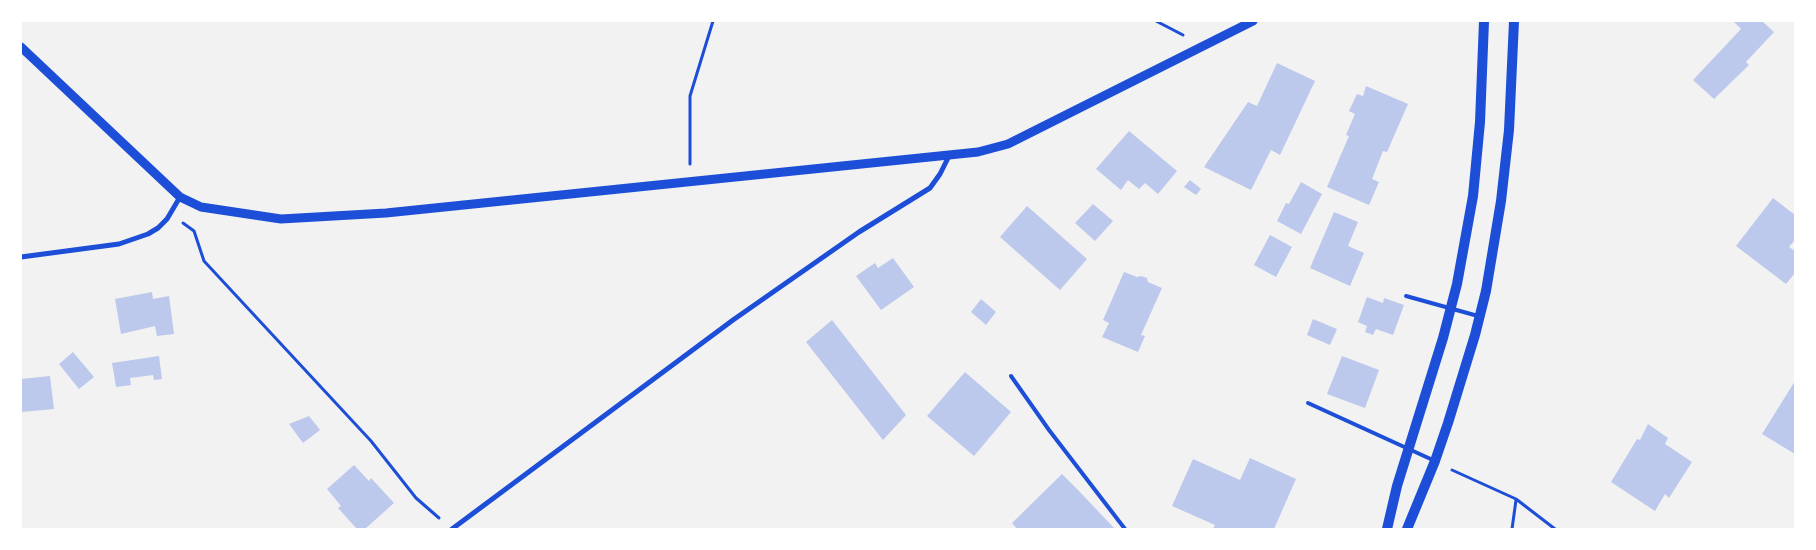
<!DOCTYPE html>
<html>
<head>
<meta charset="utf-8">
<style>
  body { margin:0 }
  #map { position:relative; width:1816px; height:550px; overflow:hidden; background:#f2f2f2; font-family:Cabin,sans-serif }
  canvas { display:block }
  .frame { position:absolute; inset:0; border:22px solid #fff; pointer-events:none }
</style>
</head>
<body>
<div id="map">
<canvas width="1816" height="550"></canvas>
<div class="frame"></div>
</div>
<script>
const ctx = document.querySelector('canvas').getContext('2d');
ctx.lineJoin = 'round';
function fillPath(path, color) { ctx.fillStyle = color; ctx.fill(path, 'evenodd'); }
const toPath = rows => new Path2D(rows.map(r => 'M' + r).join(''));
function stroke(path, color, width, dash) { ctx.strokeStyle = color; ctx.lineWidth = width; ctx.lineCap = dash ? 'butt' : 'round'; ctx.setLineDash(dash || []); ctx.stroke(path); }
fillPath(toPath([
  [1733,21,1762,21,1774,32,1746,62,1749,65,1714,99,1693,80,1741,29],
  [1277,63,1315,81,1280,155,1271,150,1251,190,1204,167,1248,102,1257,106],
  [1366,86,1408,104,1387,152,1383,151,1372,179,1379,182,1369,205,1327,187,1349,136,1346,135,1355,114,1349,111,1357,94,1363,96],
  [1129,131,1177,171,1158,194,1145,183,1139,189,1128,180,1121,190,1096,169],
  [1190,180,1201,189,1196,195,1184,187],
  [1301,182,1322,194,1301,234,1277,221,1286,203,1289,204],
  [1773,198,1795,215,1795,240,1789,247,1795,251,1795,273,1786,284,1736,246],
  [1093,204,1113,221,1095,241,1075,223],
  [1027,206,1087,259,1060,290,1000,237],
  [1334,212,1358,222,1348,246,1364,253,1350,286,1310,268],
  [1270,235,1292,247,1276,277,1254,265],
  [893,258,914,287,881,310,856,276,875,263,878,268],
  [1124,272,1137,277,1141,276,1147,278,1148,282,1162,288,1141,335,1145,336,1138,352,1102,337,1109,323,1103,320],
  [152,292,153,299,169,296,174,334,157,336,155,326,121,334,115,299],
  [1367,297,1383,303,1384,298,1404,305,1393,335,1376,329,1373,335,1365,332,1367,326,1358,322],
  [981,299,996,312,986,325,971,312],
  [1313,319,1337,329,1330,345,1307,335],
  [832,320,906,415,883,440,806,342],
  [73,352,94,377,79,389,59,364],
  [159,356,162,379,154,380,153,375,130,378,131,385,116,387,112,363],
  [1342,356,1379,370,1365,408,1327,394],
  [965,372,1011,412,974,456,927,416],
  [50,376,54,409,21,412,21,379],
  [1795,381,1795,454,1762,434],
  [309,416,320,430,303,443,289,424],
  [1648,424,1668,438,1665,444,1692,462,1669,498,1665,494,1655,511,1611,482,1637,439,1640,440],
  [1250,458,1296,479,1274,529,1213,529,1215,525,1172,506,1193,459,1240,480],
  [354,465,369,481,371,478,394,503,365,529,357,529,338,508,341,506,327,489],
  [1062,474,1078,490,1115,529,1017,529,1012,523]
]), '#bdc9ec');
stroke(toPath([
  [1156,21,1183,35],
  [690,164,690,96,713,21],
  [183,223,194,231,204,261,371,441,416,498,439,518],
  [1452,470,1516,499,1555,529],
  [1512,529,1516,500]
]), '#1d4ed8', 3);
stroke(toPath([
  [1406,296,1478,316],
  [1011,376,1049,430,1125,529],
  [1308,403,1435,461]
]), '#1d4ed8', 4);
stroke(toPath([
  [21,257,119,244,148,234,158,228,167,219,180,197],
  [452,529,733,320,859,232,930,188,940,174,949,156]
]), '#1d4ed8', 5);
stroke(toPath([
  [21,47,180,197,201,207,281,219,386,213,978,152,1008,144,1253,21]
]), '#1d4ed8', 9);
stroke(toPath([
  [1387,529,1397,486,1443,338,1457,284,1473,196,1480,122,1484,21],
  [1407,529,1435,461,1448,423,1475,335,1486,291,1501,201,1509,130,1514,21]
]), '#1d4ed8', 10);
</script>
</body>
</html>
